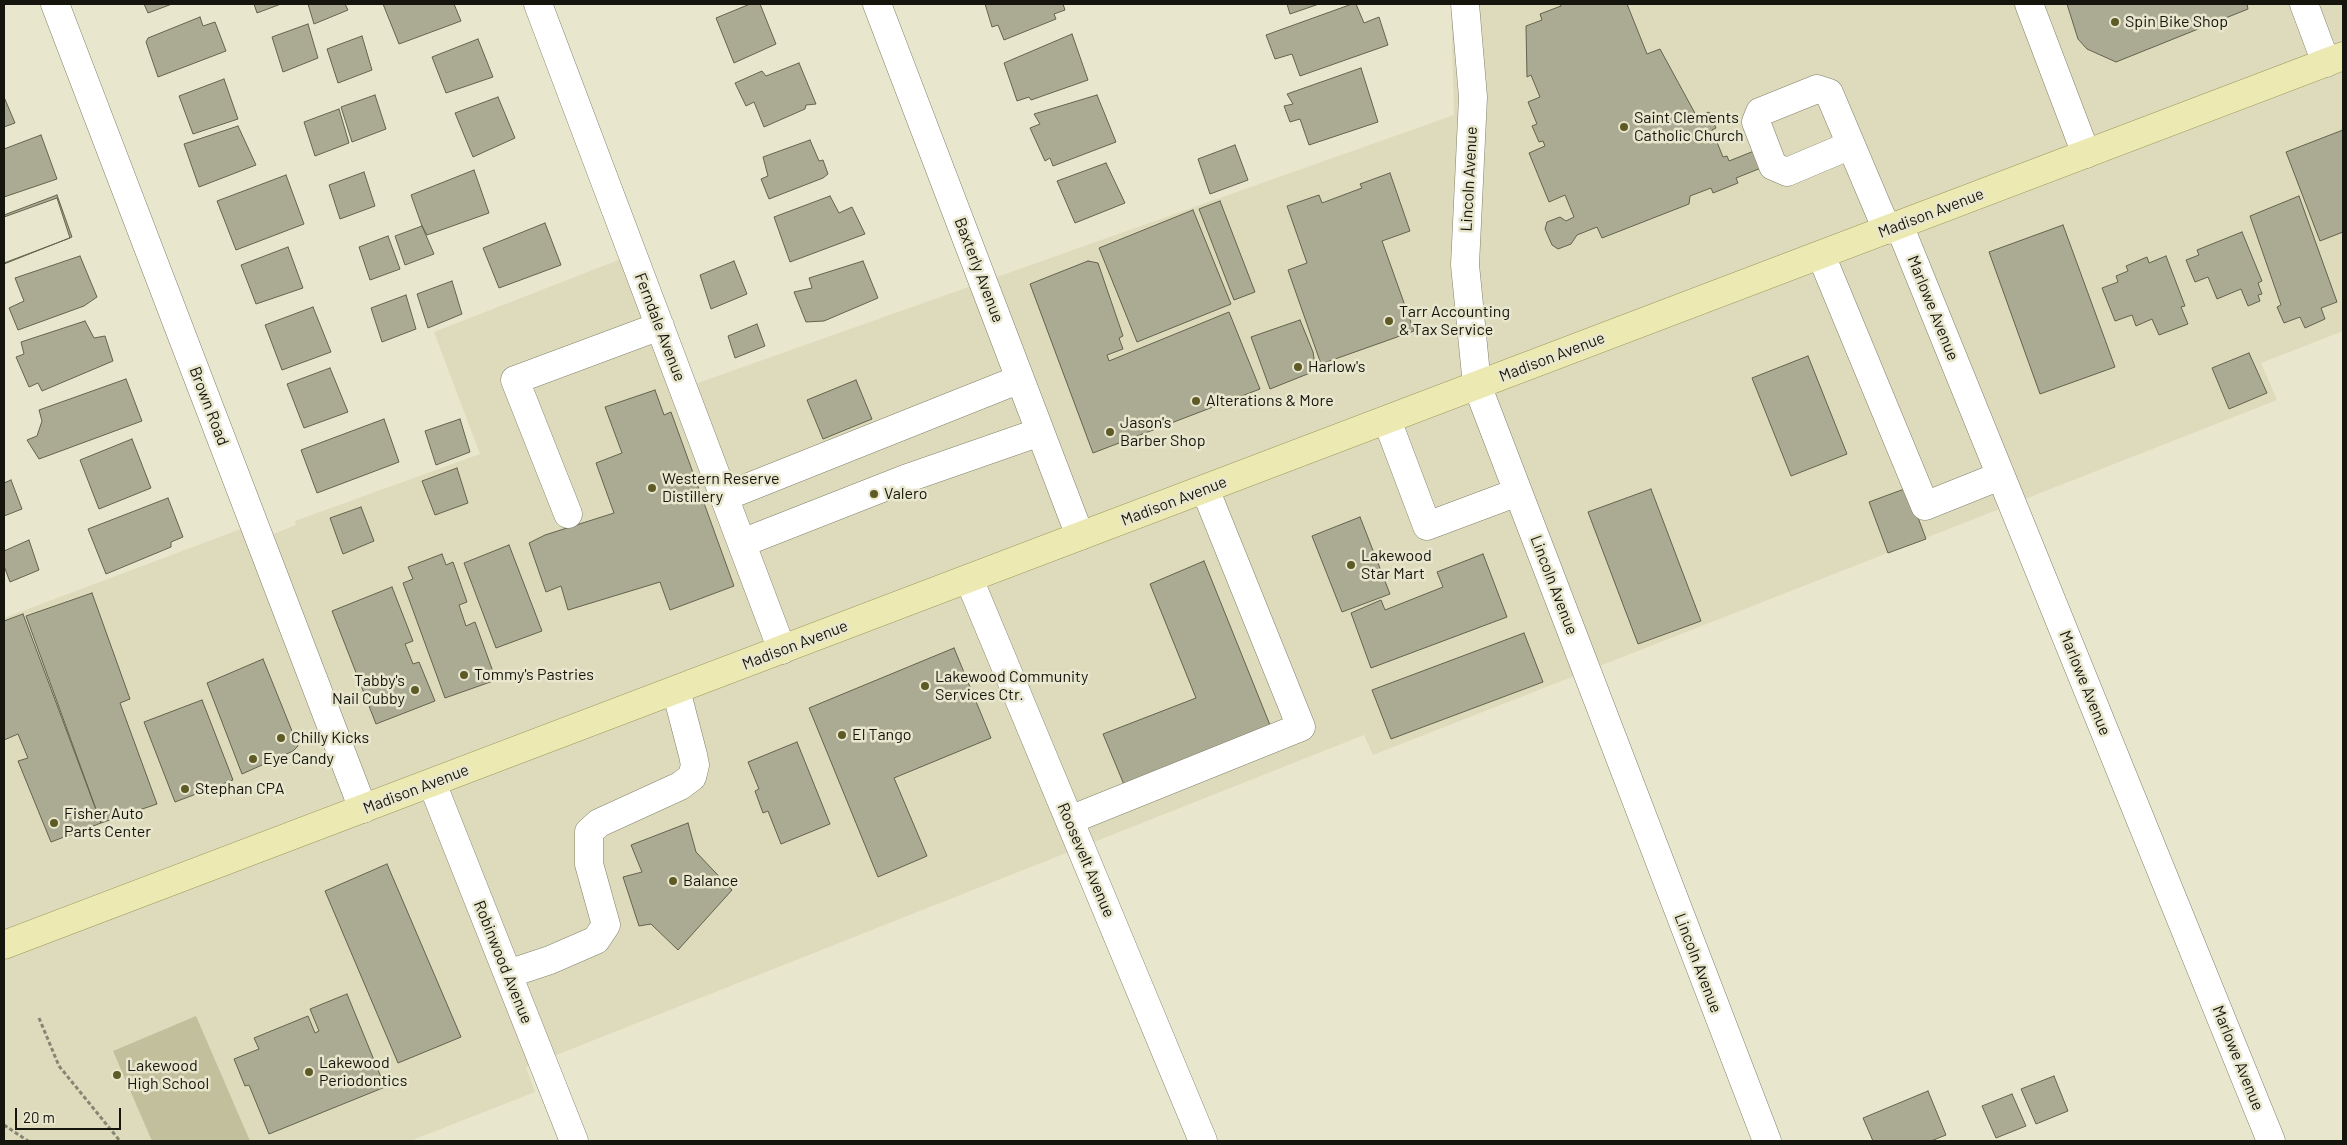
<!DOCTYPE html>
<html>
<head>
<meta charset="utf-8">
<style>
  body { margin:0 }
  #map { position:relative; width:2347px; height:1145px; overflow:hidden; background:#e8e7ce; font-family:Barlow,sans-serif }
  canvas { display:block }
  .frame { position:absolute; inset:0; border:5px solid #16150d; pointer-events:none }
  .scale { position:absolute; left:15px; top:1108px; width:106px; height:22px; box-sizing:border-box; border:2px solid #16150d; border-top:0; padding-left:6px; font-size:15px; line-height:18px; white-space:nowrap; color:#16150d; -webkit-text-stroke:4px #e8e7ce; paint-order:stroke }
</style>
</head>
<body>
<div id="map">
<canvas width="2347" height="1145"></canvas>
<div class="frame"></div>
<div class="scale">20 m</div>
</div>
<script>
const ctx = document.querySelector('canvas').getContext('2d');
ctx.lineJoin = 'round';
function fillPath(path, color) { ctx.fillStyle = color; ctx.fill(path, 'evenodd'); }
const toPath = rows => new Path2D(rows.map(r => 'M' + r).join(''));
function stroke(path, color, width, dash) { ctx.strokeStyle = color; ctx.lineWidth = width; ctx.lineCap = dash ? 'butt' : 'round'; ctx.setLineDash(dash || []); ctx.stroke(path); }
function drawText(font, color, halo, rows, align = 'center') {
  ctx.font = font + ' Barlow,sans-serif'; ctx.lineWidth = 5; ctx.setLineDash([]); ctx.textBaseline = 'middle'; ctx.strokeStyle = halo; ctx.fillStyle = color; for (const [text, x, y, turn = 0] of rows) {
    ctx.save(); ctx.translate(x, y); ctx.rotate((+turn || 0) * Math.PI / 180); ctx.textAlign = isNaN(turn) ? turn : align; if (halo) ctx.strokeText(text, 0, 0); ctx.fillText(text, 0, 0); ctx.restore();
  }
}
fillPath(toPath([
  [1451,4,2343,4,2343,331,2261,363,2277,400,1373,755,1364,735,526,1067,535,1092,410,1141,4,1141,4,618,246,527,253,542,296,525,295,521,480,454,434,332,644,250,695,384,1454,115]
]), '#dddbbb');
fillPath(toPath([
  [196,1016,250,1141,152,1141,113,1051]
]), '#c2c09c');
const building = toPath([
  [144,4,172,4,148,13,144,4],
  [254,4,281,4,257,13,254,4],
  [308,4,345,4,348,10,314,24,308,4],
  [383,4,454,4,461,21,399,44,383,4],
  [750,4,760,4,776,44,734,63,716,18,750,4],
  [985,4,1063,4,1065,10,1054,14,1056,19,1004,40,998,25,992,27,985,4],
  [1287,4,1319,4,1290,14,1287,4],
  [1352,4,1356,4,1364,23,1379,17,1388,45,1300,76,1292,54,1275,59,1266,35,1352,4],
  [1560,4,1627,4,1647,54,1660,49,1697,117,1709,112,1716,128,1712,130,1723,157,1727,156,1729,161,1754,151,1761,168,1736,178,1738,183,1713,193,1711,188,1690,196,1689,204,1602,238,1597,227,1577,235,1571,244,1558,249,1552,245,1545,229,1547,222,1560,217,1566,221,1574,217,1565,195,1549,202,1529,153,1545,146,1543,141,1539,142,1532,126,1537,124,1528,102,1540,97,1531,75,1527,77,1526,26,1542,20,1540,14,1561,6,1560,4],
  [2067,4,2247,4,2248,9,2116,62,2087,49,2078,39,2067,4],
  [200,17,203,26,215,22,226,51,158,77,146,42,148,38,200,17],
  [308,24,318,58,283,72,272,37,308,24],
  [1072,34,1088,80,1031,100,1029,97,1017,101,1004,63,1072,34],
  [362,36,372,70,338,83,327,49,362,36],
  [478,39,493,77,446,93,432,57,478,39],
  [799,63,816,104,806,105,805,109,764,127,754,102,746,106,735,83,762,71,766,76,799,63],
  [1361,68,1378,122,1309,145,1300,119,1290,122,1284,106,1293,104,1287,94,1361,68],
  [224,79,238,119,193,134,179,96,224,79],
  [375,95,386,129,352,142,341,107,375,95],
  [1097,95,1116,142,1053,166,1050,158,1045,161,1030,128,1040,124,1034,114,1097,95],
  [4,97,15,123,4,127,4,97],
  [498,97,515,138,473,157,455,113,498,97],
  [339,109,349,143,315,156,304,122,339,109],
  [238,126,256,165,199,187,184,144,238,126],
  [2343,130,2343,232,2320,241,2286,152,2343,130],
  [41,135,57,179,4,197,4,149,41,135],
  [810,140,819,161,823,160,828,174,823,178,769,199,761,179,768,176,763,157,810,140],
  [1235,145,1248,180,1210,194,1198,159,1235,145],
  [1106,163,1125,203,1075,223,1057,181,1106,163],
  [474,170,489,213,427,235,422,226,411,195,474,170],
  [364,172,375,206,340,219,329,185,364,172],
  [1390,173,1410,231,1382,241,1414,331,1321,364,1288,270,1307,263,1287,206,1319,195,1322,203,1362,188,1360,184,1390,173],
  [286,175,304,224,236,250,217,201,286,175],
  [57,195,72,237,4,264,4,215,57,195],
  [830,196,839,213,852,207,865,234,790,262,774,217,830,196],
  [2299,196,2337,302,2321,308,2325,319,2305,328,2300,317,2284,323,2277,307,2281,305,2250,216,2299,196],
  [57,198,70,238,4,263,4,217,57,198],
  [1220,201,1255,292,1234,300,1199,209,1220,201],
  [1193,210,1231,304,1137,342,1099,248,1193,210],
  [545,223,561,265,499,288,483,248,545,223],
  [2063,225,2115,367,2040,394,1989,252,2063,225],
  [422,226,434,254,405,265,395,236,422,226],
  [2242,232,2262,281,2258,283,2262,294,2258,295,2260,301,2248,306,2241,289,2217,299,2208,277,2195,282,2186,260,2199,255,2197,250,2242,232],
  [388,236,400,269,370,280,359,247,388,236],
  [288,247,303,288,256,304,241,265,288,247],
  [80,256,97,297,84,306,18,330,9,308,24,301,15,278,80,256],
  [2166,256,2185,306,2181,307,2188,324,2159,335,2152,319,2136,326,2132,315,2115,321,2102,288,2118,282,2116,276,2128,271,2126,266,2147,257,2149,263,2166,256],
  [734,261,747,294,711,309,700,275,734,261],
  [863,261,878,298,824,321,806,322,794,292,812,288,809,278,863,261],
  [1088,261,1098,263,1123,336,1119,338,1123,349,1107,355,1109,361,1229,312,1260,389,1093,453,1030,284,1088,261],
  [452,281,462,314,428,328,417,294,452,281],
  [406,295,416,329,382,342,371,308,406,295],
  [313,307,331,352,282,370,265,325,313,307],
  [1300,320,1313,352,1315,364,1310,373,1270,389,1251,337,1300,320],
  [85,321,94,338,105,336,113,361,42,391,38,383,29,387,16,357,24,354,21,342,85,321],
  [757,324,765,346,735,358,728,336,757,324],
  [2249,353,2267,393,2229,409,2212,368,2249,353],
  [1808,356,1847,454,1791,476,1752,378,1808,356],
  [330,368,348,412,304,428,287,384,330,368],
  [126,379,142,421,39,459,27,440,37,436,42,421,39,410,126,379],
  [856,380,872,419,823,439,807,400,856,380],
  [655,390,664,415,671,412,734,586,670,610,660,582,568,610,561,586,546,592,529,543,545,535,614,513,596,463,622,453,605,407,655,390],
  [384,419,399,462,317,493,301,450,384,419],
  [460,419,470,452,436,465,425,431,460,419],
  [132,439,151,488,99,509,80,460,132,439],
  [457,468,468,503,435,515,422,481,457,468],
  [11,480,22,509,4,516,4,483,11,480],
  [1907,488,1926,539,1888,553,1869,502,1907,488],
  [1651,489,1701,621,1638,644,1588,512,1651,489],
  [168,498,183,537,171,542,171,547,106,574,88,529,168,498],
  [361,507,374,541,343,554,330,518,361,507],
  [1360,517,1390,594,1342,612,1312,536,1360,517],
  [29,540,39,570,10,582,4,566,4,551,29,540],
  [509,545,542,631,496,648,464,563,509,545],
  [442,554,446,565,453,562,467,602,459,605,466,626,475,622,496,680,445,698,403,583,413,579,408,567,442,554],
  [1483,554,1507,617,1371,668,1351,613,1381,600,1385,610,1443,587,1437,572,1483,554],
  [1204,561,1272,730,1125,787,1103,734,1196,698,1150,584,1204,561],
  [392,587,413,641,405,644,413,664,419,662,435,701,376,724,332,611,392,587],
  [92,593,130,699,120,703,157,804,101,823,26,616,92,593],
  [23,614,101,823,51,842,18,761,28,758,18,734,4,740,4,621,23,614],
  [1524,633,1543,682,1391,739,1372,690,1524,633],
  [954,648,991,738,894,778,927,856,878,877,809,708,954,648],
  [263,659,298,746,293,751,242,774,207,683,263,659],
  [202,700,233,780,175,802,144,722,202,700],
  [797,742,830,824,781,844,768,811,763,813,755,791,759,789,748,762,797,742],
  [688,823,696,852,732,890,678,950,651,924,639,926,623,877,642,872,631,845,688,823],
  [387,864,461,1037,398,1063,325,891,387,864],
  [347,994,385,1087,269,1134,249,1085,245,1086,234,1059,259,1049,254,1038,308,1016,315,1033,319,1031,310,1009,347,994],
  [2054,1076,2068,1111,2036,1124,2021,1089,2054,1076],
  [1928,1091,1946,1135,1931,1141,1873,1141,1863,1118,1928,1091],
  [2012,1094,2026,1126,1996,1138,1982,1106,2012,1094]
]);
fillPath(building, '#abaa93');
stroke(building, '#64634d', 1);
const minor = toPath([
  [55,4,363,809],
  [538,4,782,650],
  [877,4,1080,536],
  [1465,4,1473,97,1465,265,1477,385,1767,1141],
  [2029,4,2086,154],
  [2304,4,2326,63],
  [1851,145,1787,172,1773,166,1756,122,1760,112,1817,89,1829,93,1887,230],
  [1899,225,2271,1141],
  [1821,255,1925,506,2000,476],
  [1387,420,1427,526,1518,492],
  [724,497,1020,379],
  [568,514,515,380,660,326],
  [742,543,905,479,1040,432],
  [969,579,1203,1141],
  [432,783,574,1141],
  [1070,820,1301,727,1205,489],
  [508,974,550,960,596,940,606,925,589,864,589,832,599,823,680,786,692,777,695,765,693,755,676,690]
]);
const major = toPath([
  [4,945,2343,56]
]);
stroke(minor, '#82806a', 29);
stroke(major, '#9a9658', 29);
stroke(toPath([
  [39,1018,59,1066,120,1141],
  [4,1125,28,1141]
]), '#868574', 3, [4, 2.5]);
stroke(minor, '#fff', 28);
stroke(major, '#ede9b3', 28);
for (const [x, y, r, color] of [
  [2115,22,5,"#5e5a26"],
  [1624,127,5,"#5e5a26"],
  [1389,321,5,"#5e5a26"],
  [1298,367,5,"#5e5a26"],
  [1196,401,5,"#5e5a26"],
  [1110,432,5,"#5e5a26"],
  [652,488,5,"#5e5a26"],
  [874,494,5,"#5e5a26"],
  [1351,565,5,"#5e5a26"],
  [464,675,5,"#5e5a26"],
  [925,686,5,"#5e5a26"],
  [415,690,5,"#5e5a26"],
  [842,735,5,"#5e5a26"],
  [281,738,5,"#5e5a26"],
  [253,759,5,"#5e5a26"],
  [185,789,5,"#5e5a26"],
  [54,823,5,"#5e5a26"],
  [673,881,5,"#5e5a26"],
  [309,1072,5,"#5e5a26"],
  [117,1075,5,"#5e5a26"]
]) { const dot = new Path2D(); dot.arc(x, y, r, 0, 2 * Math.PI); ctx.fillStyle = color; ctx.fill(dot); stroke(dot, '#e8e7ce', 2); }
drawText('16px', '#16150d', '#e8e7ce', [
  ["Spin Bike Shop",2125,22],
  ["Saint Clements",1634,118],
  ["Catholic Church",1634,136],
  ["Tarr Accounting",1399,312],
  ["& Tax Service",1399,330],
  ["Harlow's",1308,367],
  ["Alterations & More",1206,401],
  ["Jason's",1120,423],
  ["Barber Shop",1120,441],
  ["Western Reserve",662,479],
  ["Distillery",662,497],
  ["Valero",884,494],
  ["Lakewood",1361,556],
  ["Star Mart",1361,574],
  ["Tommy's Pastries",474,675],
  ["Lakewood Community",935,677],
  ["Services Ctr.",935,695],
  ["Tabby's",405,681,"right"],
  ["Nail Cubby",405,699,"right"],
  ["El Tango",852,735],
  ["Chilly Kicks",291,738],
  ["Eye Candy",263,759],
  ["Stephan CPA",195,789],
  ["Fisher Auto",64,814],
  ["Parts Center",64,832],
  ["Balance",683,881],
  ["Lakewood",319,1063],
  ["Periodontics",319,1081],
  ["Lakewood",127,1066],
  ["High School",127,1084]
], 'left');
drawText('16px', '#16150d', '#e8e7ce', [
  ["Lincoln Avenue",1469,179,-87],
  ["Madison Avenue",1931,213,-21],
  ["Baxterly Avenue",979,270,69],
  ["Marlowe Avenue",1933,308,68],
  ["Ferndale Avenue",660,327,69],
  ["Madison Avenue",1552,357,-21],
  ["Brown Road",209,406,69],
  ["Madison Avenue",1174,501,-21],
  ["Lincoln Avenue",1554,585,69],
  ["Madison Avenue",795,645,-21],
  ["Marlowe Avenue",2085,683,68],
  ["Madison Avenue",416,789,-21],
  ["Roosevelt Avenue",1086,860,67],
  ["Robinwood Avenue",503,962,68],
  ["Lincoln Avenue",1698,963,69],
  ["Marlowe Avenue",2238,1058,68]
]);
</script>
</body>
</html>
